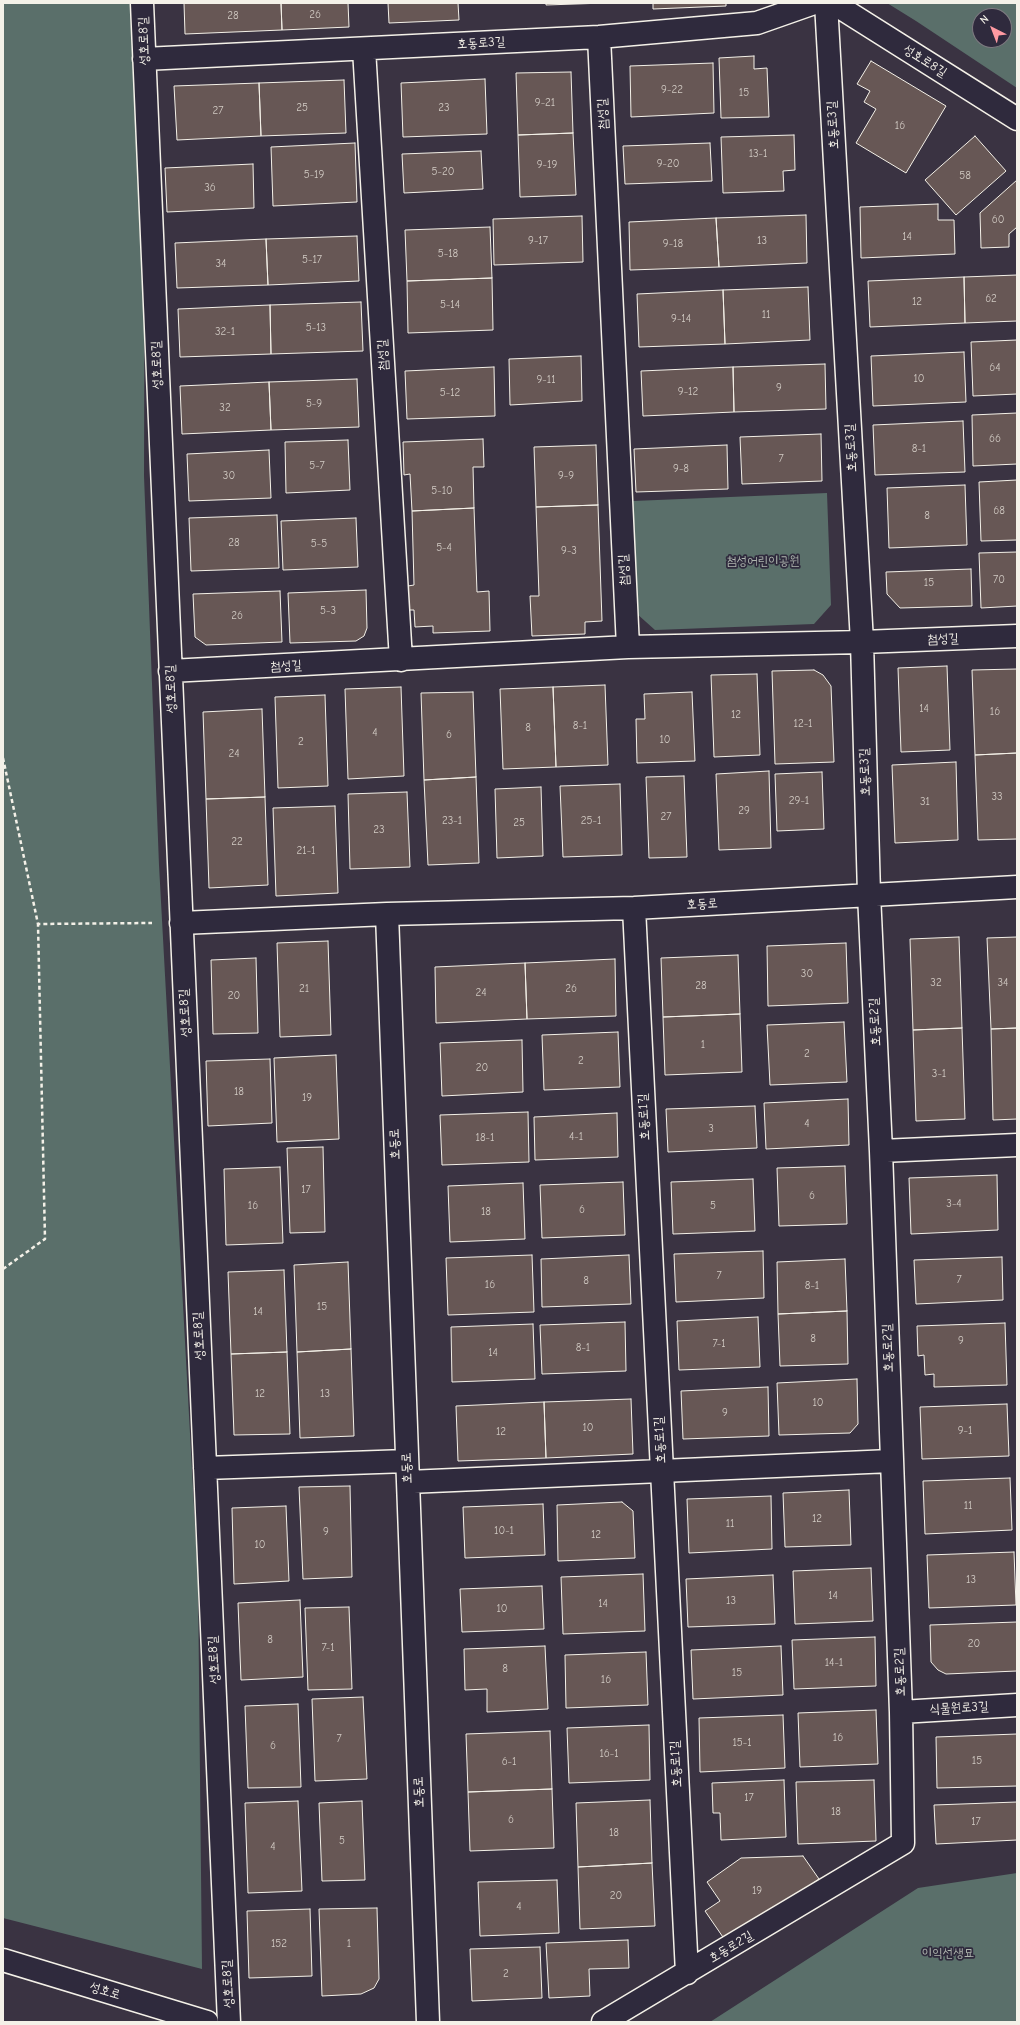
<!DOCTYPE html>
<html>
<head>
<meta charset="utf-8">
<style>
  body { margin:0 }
  #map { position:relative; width:1020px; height:2025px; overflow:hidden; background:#3a3342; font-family:"Comic Neue",sans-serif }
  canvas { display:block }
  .frame { position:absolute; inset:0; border:4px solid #f4f1e8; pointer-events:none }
  .north { position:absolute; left:972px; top:8px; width:40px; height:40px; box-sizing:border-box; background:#2f2a3d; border:1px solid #7e7a81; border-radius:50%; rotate:318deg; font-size:11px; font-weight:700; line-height:16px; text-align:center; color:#f4f1e8 }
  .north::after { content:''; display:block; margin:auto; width:14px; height:18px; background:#ff9aa2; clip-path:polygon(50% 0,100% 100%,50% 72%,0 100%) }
</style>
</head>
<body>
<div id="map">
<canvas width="1020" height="2025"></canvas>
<div class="frame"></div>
<div class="north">N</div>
</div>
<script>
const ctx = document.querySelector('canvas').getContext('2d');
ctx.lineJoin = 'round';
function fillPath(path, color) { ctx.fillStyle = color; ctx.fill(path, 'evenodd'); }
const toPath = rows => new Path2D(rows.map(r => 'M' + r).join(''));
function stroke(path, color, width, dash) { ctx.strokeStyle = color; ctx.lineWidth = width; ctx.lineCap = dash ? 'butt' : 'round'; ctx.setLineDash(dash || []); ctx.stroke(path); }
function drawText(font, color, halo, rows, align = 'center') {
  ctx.font = font + ' "Comic Neue","Poor Story",sans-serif'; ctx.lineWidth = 3.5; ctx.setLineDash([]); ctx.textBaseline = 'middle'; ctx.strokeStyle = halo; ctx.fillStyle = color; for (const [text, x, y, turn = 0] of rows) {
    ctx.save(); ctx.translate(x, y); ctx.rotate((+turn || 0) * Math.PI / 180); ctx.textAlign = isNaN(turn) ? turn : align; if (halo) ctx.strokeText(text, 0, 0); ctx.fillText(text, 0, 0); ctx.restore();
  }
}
fillPath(toPath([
  [3,3,136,3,145,104,144,476,159,865,198,1580,202,1969,3,1918],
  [887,3,1017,3,1017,88,916,21],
  [980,16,1004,16,1004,40,980,40],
  [827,493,831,605,814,624,655,630,636,613,633,501],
  [1017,1873,1017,2022,710,2022,918,1888]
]), '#5a6f6a');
const building = toPath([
  [184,3,281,3,282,30,185,34,184,3],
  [281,3,348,3,349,27,282,30,281,3],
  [388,3,458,3,459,20,389,23,388,3],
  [546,3,605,3,546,5,546,3],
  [653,3,726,3,726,6,653,9,653,3],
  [754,56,754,69,767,68,769,117,721,118,719,58,754,56],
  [871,61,946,106,906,173,856,143,876,109,864,102,870,91,857,84,871,61],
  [713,63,714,113,631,117,630,66,713,63],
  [571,72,573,133,518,135,516,73,571,72],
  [485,79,487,134,403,137,401,83,485,79],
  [344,80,346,133,261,136,259,83,344,80],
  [259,83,261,136,177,140,174,86,259,83],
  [573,133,576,195,520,197,518,135,573,133],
  [794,135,795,170,783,171,784,191,723,193,721,137,794,135],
  [975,136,1006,171,956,215,925,180,975,136],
  [355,143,357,202,273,206,271,147,355,143],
  [710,143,712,181,625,184,623,146,710,143],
  [481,151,483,189,404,193,402,154,481,151],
  [253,164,254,208,167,212,165,168,253,164],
  [1017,180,1017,227,1009,234,1009,247,981,248,980,213,1017,180],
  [938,204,938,220,954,220,955,254,861,258,860,207,938,204],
  [806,215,807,263,719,267,716,218,806,215],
  [582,216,583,262,494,265,493,219,582,216],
  [716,218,719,267,630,270,629,222,716,218],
  [490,227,492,278,407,281,405,230,490,227],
  [357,236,359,281,268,285,266,239,357,236],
  [266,239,268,285,177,288,175,243,266,239],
  [1017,275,1017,321,965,323,964,277,1017,275],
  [964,277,965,323,870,327,868,281,964,277],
  [492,278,493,330,408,333,407,281,492,278],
  [808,287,810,340,725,344,723,290,808,287],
  [723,290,725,344,639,347,637,294,723,290],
  [361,302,363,351,271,354,270,305,361,302],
  [270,305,271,354,180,357,178,309,270,305],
  [1017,340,1017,394,973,396,971,342,1017,340],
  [964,352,966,402,873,406,871,356,964,352],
  [581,356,582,401,510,405,509,359,581,356],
  [825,364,826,409,734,412,733,367,825,364],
  [494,367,495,416,407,419,405,371,494,367],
  [733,367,734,412,643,416,641,371,733,367],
  [357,379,359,427,271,430,269,382,357,379],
  [269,382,271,430,182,434,180,386,269,382],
  [1017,413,1017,464,973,466,972,415,1017,413],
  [963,421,965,472,875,475,873,425,963,421],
  [821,434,822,481,742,484,740,437,821,434],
  [483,439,484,467,473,467,474,508,412,511,410,474,404,475,403,442,483,439],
  [348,440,350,490,286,493,285,442,348,440],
  [596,445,598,505,536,507,534,447,596,445],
  [727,445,728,489,636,492,634,449,727,445],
  [269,450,271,498,189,501,187,454,269,450],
  [1017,480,1017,540,981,541,979,482,1017,480],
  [965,485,967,545,889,548,887,488,965,485],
  [598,505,602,621,585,622,585,634,532,636,530,596,539,596,536,507,598,505],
  [474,508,477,592,489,591,490,631,433,633,433,626,415,627,414,610,409,610,408,586,414,585,412,511,474,508],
  [277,515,279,568,191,571,189,518,277,515],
  [356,518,358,567,283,570,281,521,356,518],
  [1017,552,1017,606,981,608,979,553,1017,552],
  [971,569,972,606,900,608,887,594,886,572,971,569],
  [366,590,367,628,364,636,356,641,290,643,288,593,366,590],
  [280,591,282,642,206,645,195,637,193,594,280,591],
  [947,666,950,750,901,752,898,668,947,666],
  [1017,669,1017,753,975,755,972,670,1017,669],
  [814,670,823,675,831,686,834,762,775,764,772,671,814,670],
  [757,674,760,755,714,757,711,675,757,674],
  [605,685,608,765,556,767,553,687,605,685],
  [401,687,404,776,348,779,345,689,401,687],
  [553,687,556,767,503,769,500,689,553,687],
  [473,692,476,777,424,780,421,693,473,692],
  [692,692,695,761,637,763,636,719,645,719,644,694,692,692],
  [325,695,328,786,278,788,275,697,325,695],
  [262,709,265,797,206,799,203,712,262,709],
  [1017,753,1017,839,978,840,975,755,1017,753],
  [956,762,958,840,895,843,892,765,956,762],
  [769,771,771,848,719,850,716,774,769,771],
  [822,772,824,829,777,831,775,774,822,772],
  [684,776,687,857,649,858,646,777,684,776],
  [476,777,479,863,428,865,424,780,476,777],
  [620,784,622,855,563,857,560,786,620,784],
  [541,787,543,856,497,858,495,789,541,787],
  [407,792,410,867,350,869,348,794,407,792],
  [265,797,268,885,209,888,206,799,265,797],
  [335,806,338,893,276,896,273,808,335,806],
  [959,937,962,1028,913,1030,910,939,959,937],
  [1017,937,1017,1028,991,1029,987,938,1017,937],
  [328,941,331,1035,280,1037,277,943,328,941],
  [846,943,848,1003,768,1006,767,946,846,943],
  [738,955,740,1014,663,1017,661,958,738,955],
  [256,958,258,1033,213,1034,211,960,256,958],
  [615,959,616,1016,527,1019,525,963,615,959],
  [525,963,527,1019,436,1023,435,967,525,963],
  [740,1014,742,1072,665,1075,663,1017,740,1014],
  [844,1022,847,1082,770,1085,767,1025,844,1022],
  [962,1028,965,1119,916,1121,913,1030,962,1028],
  [1017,1028,1017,1119,993,1120,991,1029,1017,1028],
  [618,1032,620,1087,544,1090,542,1035,618,1032],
  [522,1040,523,1092,442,1096,440,1043,522,1040],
  [336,1055,339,1139,277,1142,274,1058,336,1055],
  [270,1059,272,1123,208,1126,206,1061,270,1059],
  [848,1099,849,1145,766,1149,764,1103,848,1099],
  [755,1106,757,1148,668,1152,666,1109,755,1106],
  [528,1112,529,1162,442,1165,440,1115,528,1112],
  [617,1113,618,1157,535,1160,534,1117,617,1113],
  [323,1147,325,1232,290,1233,287,1148,323,1147],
  [845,1166,847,1224,779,1226,777,1168,845,1166],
  [280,1167,283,1243,226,1245,224,1169,280,1167],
  [997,1175,998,1230,911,1234,909,1178,997,1175],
  [753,1179,755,1231,673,1234,671,1182,753,1179],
  [623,1182,625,1235,542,1238,540,1185,623,1182],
  [523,1183,525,1239,450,1242,448,1186,523,1183],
  [763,1251,764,1298,676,1302,674,1254,763,1251],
  [532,1255,534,1312,448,1315,446,1258,532,1255],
  [629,1255,631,1304,542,1307,541,1259,629,1255],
  [1002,1257,1003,1300,916,1304,914,1260,1002,1257],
  [845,1259,847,1311,778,1314,777,1262,845,1259],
  [348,1262,351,1349,297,1352,294,1265,348,1262],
  [284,1270,287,1352,231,1354,228,1272,284,1270],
  [847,1311,848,1364,780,1366,778,1314,847,1311],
  [758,1317,760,1367,679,1370,677,1321,758,1317],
  [625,1322,626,1371,542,1374,540,1325,625,1322],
  [1005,1323,1007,1385,934,1387,934,1374,925,1375,924,1355,918,1356,917,1326,1005,1323],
  [533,1324,535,1379,452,1382,451,1327,533,1324],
  [351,1349,354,1436,300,1438,297,1352,351,1349],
  [287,1352,290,1434,234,1435,231,1354,287,1352],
  [857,1379,858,1424,850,1433,779,1435,777,1383,857,1379],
  [768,1387,769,1436,683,1439,681,1391,768,1387],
  [631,1399,633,1454,546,1458,544,1402,631,1399],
  [544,1402,546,1458,458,1461,456,1406,544,1402],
  [1007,1404,1009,1456,922,1459,920,1407,1007,1404],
  [1010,1478,1012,1530,925,1534,923,1481,1010,1478],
  [350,1486,352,1577,303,1579,299,1487,350,1486],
  [849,1490,851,1545,785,1547,783,1493,849,1490],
  [771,1496,772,1549,689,1553,687,1499,771,1496],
  [622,1502,633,1511,635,1558,558,1561,557,1505,622,1502],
  [543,1504,545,1555,465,1558,463,1507,543,1504],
  [286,1506,289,1581,234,1584,232,1508,286,1506],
  [1014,1552,1016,1605,929,1608,927,1555,1014,1552],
  [871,1568,873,1621,795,1624,793,1571,871,1568],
  [643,1574,645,1631,563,1634,561,1577,643,1574],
  [773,1575,775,1624,688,1627,686,1579,773,1575],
  [542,1586,544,1629,462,1632,460,1589,542,1586],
  [300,1600,303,1677,241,1680,238,1603,300,1600],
  [349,1607,352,1689,308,1690,305,1608,349,1607],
  [1017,1622,1017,1671,946,1674,938,1670,931,1662,930,1625,1017,1622],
  [875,1637,876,1686,794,1689,792,1640,875,1637],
  [545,1646,548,1709,487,1712,487,1689,465,1690,464,1649,545,1646],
  [781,1646,783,1695,693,1699,691,1650,781,1646],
  [646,1652,648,1705,566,1708,565,1655,646,1652],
  [363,1697,367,1779,315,1781,312,1699,363,1697],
  [298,1704,301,1787,248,1788,245,1706,298,1704],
  [876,1710,878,1764,800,1767,798,1713,876,1710],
  [783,1715,785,1768,700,1772,699,1718,783,1715],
  [649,1725,650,1780,569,1783,567,1728,649,1725],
  [550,1731,552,1789,468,1792,466,1734,550,1731],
  [1017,1734,1017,1786,937,1788,936,1737,1017,1734],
  [784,1780,786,1837,721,1840,720,1813,713,1813,712,1783,784,1780],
  [874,1780,876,1841,798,1844,796,1782,874,1780],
  [552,1789,554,1848,470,1851,468,1792,552,1789],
  [650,1800,652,1863,578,1867,576,1803,650,1800],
  [298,1801,302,1891,248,1893,245,1803,298,1801],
  [362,1801,365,1880,322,1881,319,1803,362,1801],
  [1017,1802,1017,1840,936,1844,934,1805,1017,1802],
  [803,1856,819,1879,727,1943,705,1911,720,1901,707,1882,741,1858,803,1856],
  [652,1863,655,1926,580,1929,578,1867,652,1863],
  [557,1880,559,1933,480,1936,478,1882,557,1880],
  [377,1908,379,1979,374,1988,361,1994,322,1996,319,1909,377,1908],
  [310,1909,312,1976,249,1978,247,1911,310,1909],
  [628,1940,629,1968,589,1969,590,1996,549,1998,546,1943,628,1940],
  [540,1947,542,1998,472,2001,470,1949,540,1947]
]);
fillPath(building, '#675755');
stroke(building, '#f4f1e8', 1);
const street = toPath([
  [142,3,229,2022],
  [833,3,1017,119],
  [599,37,628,647],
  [364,49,401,660],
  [144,59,599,37,757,23,814,3],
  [170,671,628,647,862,642,1017,636],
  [634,908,687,1973],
  [387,914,428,2022],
  [181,923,387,914,634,908,1017,887],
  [881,1151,1017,1145],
  [205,1468,407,1461],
  [408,1482,891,1461],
  [901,1712,1017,1705],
  [603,2022,903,1843,901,1712,881,1151,869,894,862,642,826,3]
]);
const secondary = toPath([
  [3,1960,207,2022]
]);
stroke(street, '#f4f1e8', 25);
stroke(secondary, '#f4f1e8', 25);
stroke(toPath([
  [3,758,38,924,152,923],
  [3,1269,45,1239,38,924]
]), '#f4f1e8', 2.5, [4, 3]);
stroke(street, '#2f2a3d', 22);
stroke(secondary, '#2f2a3d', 22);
drawText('11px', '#d1cac3', null, [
  ["26",315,15],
  ["28",233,16],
  ["9-22",672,90],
  ["15",744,93],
  ["9-21",545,103],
  ["25",302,108],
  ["23",444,108],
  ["27",218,111],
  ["16",900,126],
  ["13-1",758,154],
  ["9-20",668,164],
  ["9-19",547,165],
  ["5-20",443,172],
  ["5-19",314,175],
  ["58",965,176],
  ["36",210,188],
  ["60",998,220],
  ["14",907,237],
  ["9-17",538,241],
  ["13",762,241],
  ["9-18",673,244],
  ["5-18",448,254],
  ["5-17",312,260],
  ["34",221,264],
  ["62",991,299],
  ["12",917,302],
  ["5-14",450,305],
  ["11",766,315],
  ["9-14",681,319],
  ["5-13",316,328],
  ["32-1",225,332],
  ["64",995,368],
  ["10",919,379],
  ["9-11",546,380],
  ["9",779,388],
  ["9-12",688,392],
  ["5-12",450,393],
  ["5-9",314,404],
  ["32",225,408],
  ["66",995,439],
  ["8-1",919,449],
  ["7",781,459],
  ["5-7",317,466],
  ["9-8",681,469],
  ["30",229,476],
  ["9-9",566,476],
  ["5-10",442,491],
  ["68",999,511],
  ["8",927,516],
  ["28",234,543],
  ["5-5",319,544],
  ["5-4",444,548],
  ["9-3",569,551],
  ["70",999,580],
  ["15",929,583],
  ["5-3",328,611],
  ["26",237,616],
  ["14",924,709],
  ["16",995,712],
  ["12",736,715],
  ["12-1",803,724],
  ["8-1",580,726],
  ["8",528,728],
  ["4",375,733],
  ["6",449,735],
  ["10",665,740],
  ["2",301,742],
  ["24",234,754],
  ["33",997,797],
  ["29-1",799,801],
  ["31",925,802],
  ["29",744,811],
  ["27",666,817],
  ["23-1",452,821],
  ["25-1",591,821],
  ["25",519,823],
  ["23",379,830],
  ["22",237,842],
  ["21-1",306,851],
  ["30",807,974],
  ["32",936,983],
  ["34",1003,983],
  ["28",701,986],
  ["21",304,989],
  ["26",571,989],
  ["24",481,993],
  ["20",234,996],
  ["1",703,1045],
  ["2",807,1054],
  ["2",581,1061],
  ["20",482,1068],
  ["3-1",939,1074],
  ["18",239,1092],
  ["19",307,1098],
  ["4",807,1124],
  ["3",711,1129],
  ["4-1",576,1137],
  ["18-1",485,1138],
  ["17",306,1190],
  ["6",812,1196],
  ["3-4",954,1204],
  ["16",253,1206],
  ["5",713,1206],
  ["6",582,1210],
  ["18",486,1212],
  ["7",719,1276],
  ["7",959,1280],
  ["8",586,1281],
  ["16",490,1285],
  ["8-1",812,1286],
  ["15",322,1307],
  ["14",258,1312],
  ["8",813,1339],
  ["9",961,1341],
  ["7-1",719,1344],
  ["8-1",583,1348],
  ["14",493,1353],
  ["12",260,1394],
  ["13",325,1394],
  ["10",818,1403],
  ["9",725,1413],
  ["10",588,1428],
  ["9-1",965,1431],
  ["12",501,1432],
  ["11",968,1506],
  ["12",817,1519],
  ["11",730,1524],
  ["10-1",504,1531],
  ["9",326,1532],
  ["12",596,1535],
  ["10",260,1545],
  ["13",971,1580],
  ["14",833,1596],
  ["13",731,1601],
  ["14",603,1604],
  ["10",502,1609],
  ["8",270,1640],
  ["20",974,1644],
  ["7-1",328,1648],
  ["14-1",834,1663],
  ["8",505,1669],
  ["15",737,1673],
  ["16",606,1680],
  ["16",838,1738],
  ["7",339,1739],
  ["15-1",742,1743],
  ["6",273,1746],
  ["16-1",609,1754],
  ["15",977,1761],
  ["6-1",509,1762],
  ["17",749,1798],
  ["18",836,1812],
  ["6",511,1820],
  ["17",976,1822],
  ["18",614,1833],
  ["5",342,1841],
  ["4",273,1847],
  ["19",757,1891],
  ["20",616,1896],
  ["4",519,1907],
  ["152",279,1944],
  ["1",349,1944],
  ["2",506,1974]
]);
drawText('13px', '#f4f1e8', '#2f2a3d', [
  ["성호로8길",144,41,-92],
  ["호동로3길",481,43,-3],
  ["성호로8길",925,61,32],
  ["첨성길",603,114,-93],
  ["호동로3길",833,125,-93],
  ["첨성길",383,355,-93],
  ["성호로8길",157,365,-92],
  ["호동로3길",851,448,-93],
  ["첨성길",624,570,-93],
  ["첨성길",943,639,-2],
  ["첨성길",286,666,-3],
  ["성호로8길",171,689,-92],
  ["호동로3길",865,772,-92],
  ["호동로",702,904,-3],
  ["성호로8길",185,1013,-93],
  ["호동로2길",875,1022,-93],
  ["호동로1길",644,1117,-93],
  ["호동로",395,1144,-92],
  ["성호로8길",199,1336,-93],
  ["호동로2길",888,1348,-92],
  ["호동로1길",660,1440,-93],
  ["호동로",407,1468,-92],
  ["성호로8길",214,1660,-93],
  ["호동로2길",900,1672,-92],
  ["식물원로3길",959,1708,-3],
  ["호동로1길",676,1764,-93],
  ["호동로",419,1792,-92],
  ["호동로2길",731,1947,-31],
  ["성호로8길",228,1984,-93],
  ["성호로",105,1991,17]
]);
drawText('13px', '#afb6af', '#2f2a3d', [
  ["첨성어린이공원",763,561],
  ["이익선생묘",948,1953]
]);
</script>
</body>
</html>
